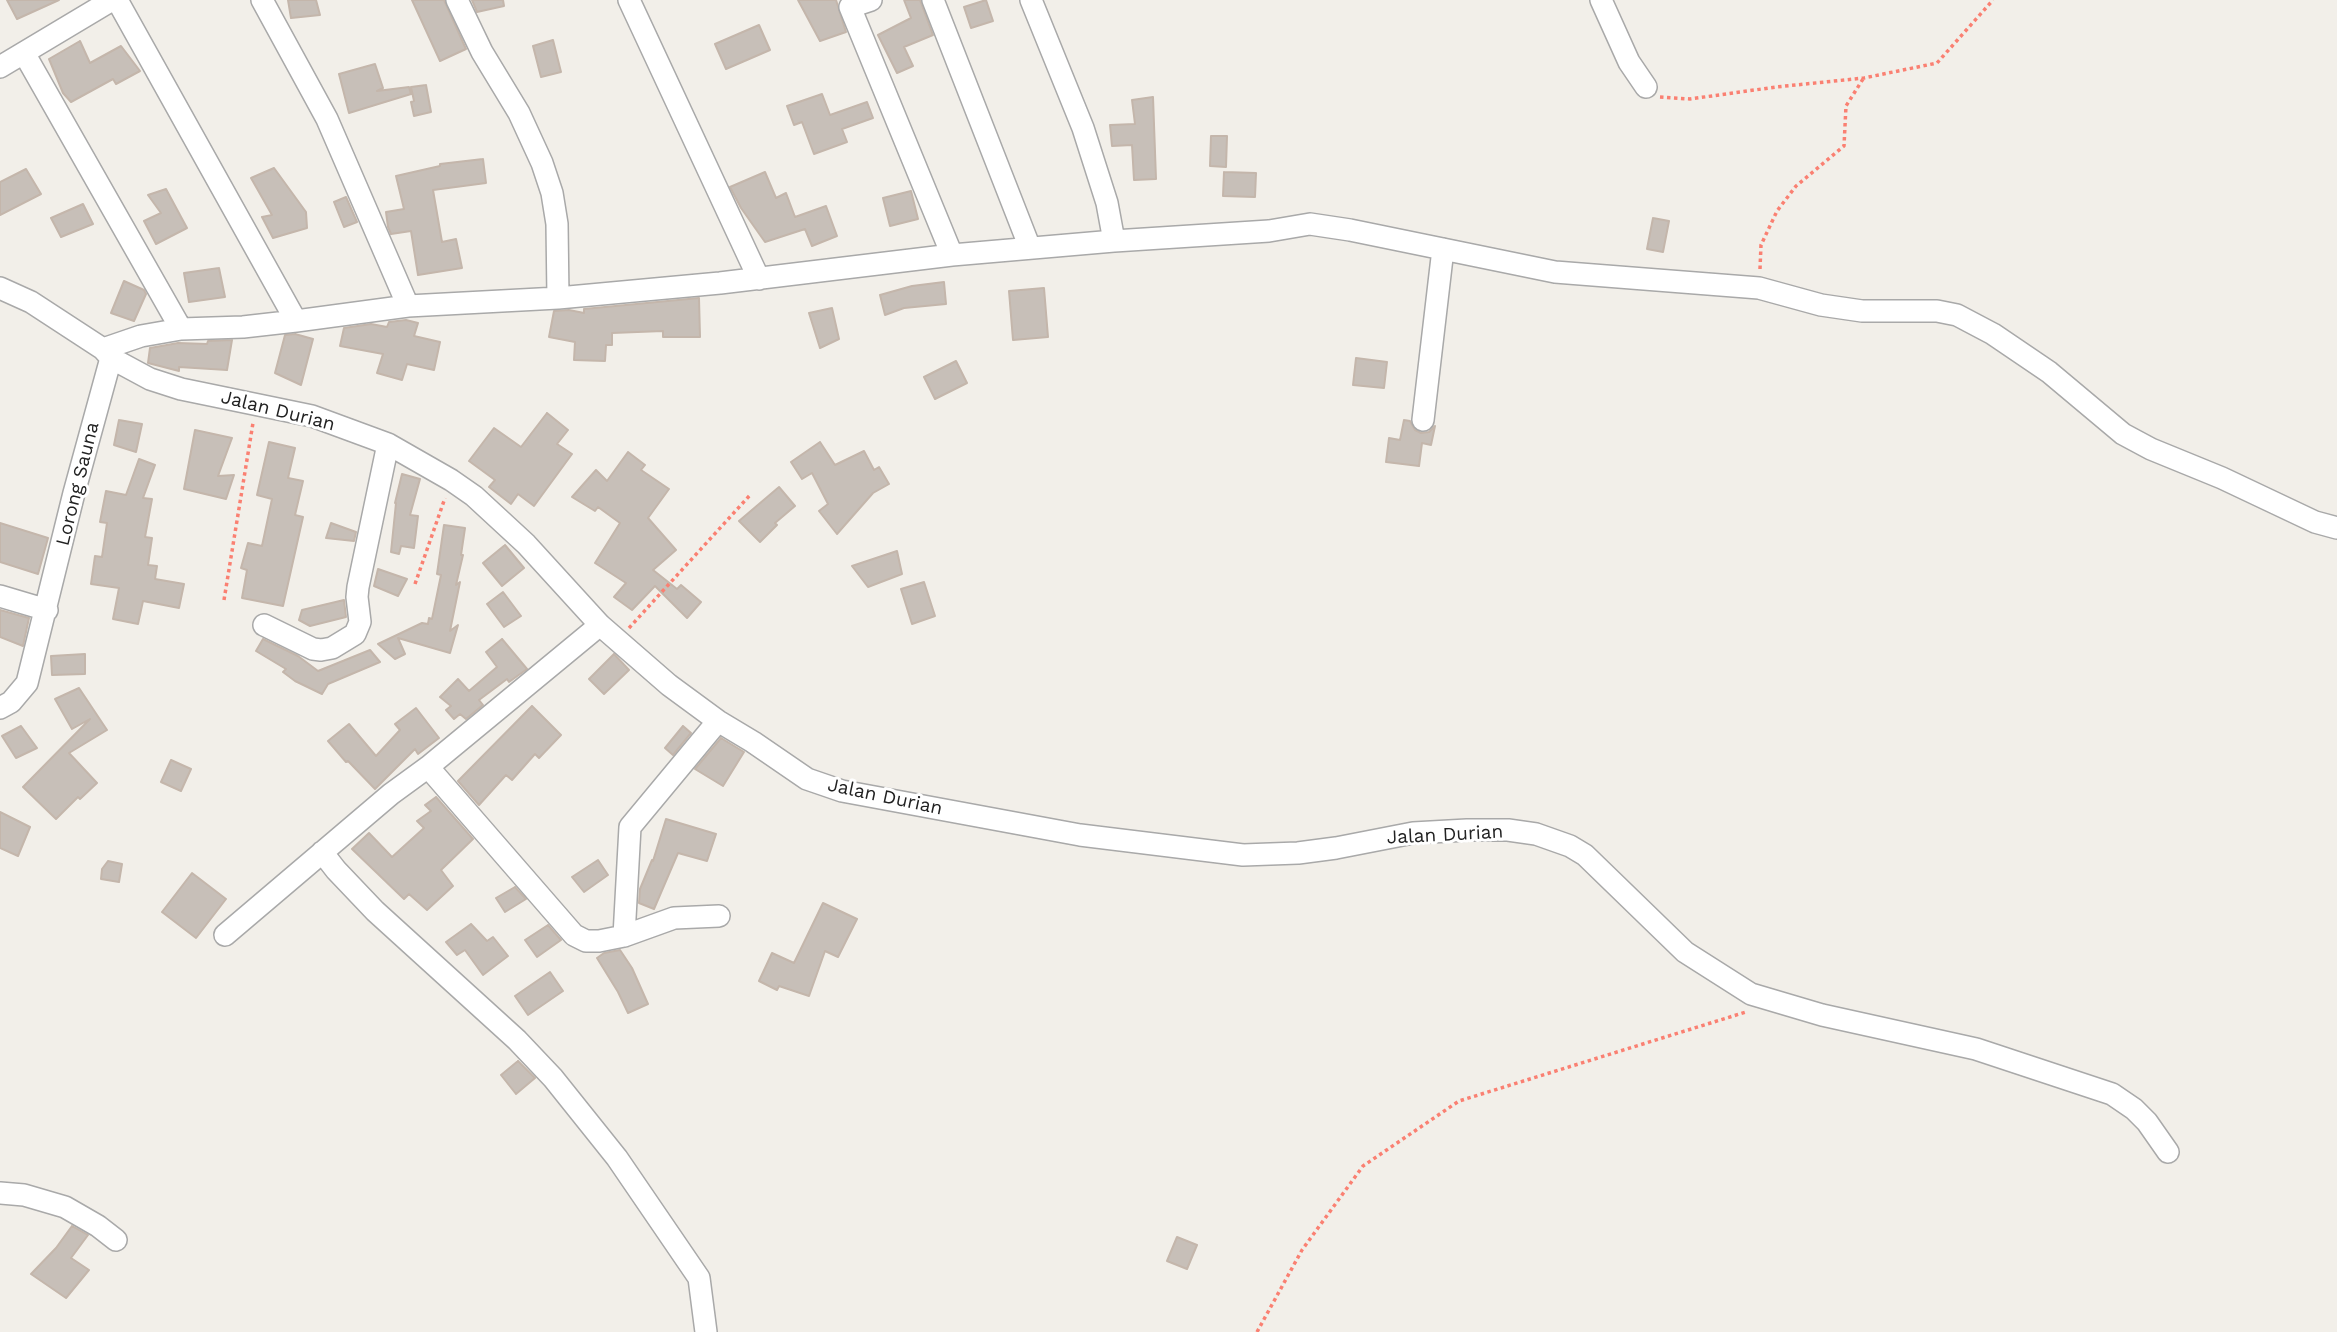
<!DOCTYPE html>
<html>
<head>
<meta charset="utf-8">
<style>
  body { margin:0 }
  canvas { display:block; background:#f2efe9 }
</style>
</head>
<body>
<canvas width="2337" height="1332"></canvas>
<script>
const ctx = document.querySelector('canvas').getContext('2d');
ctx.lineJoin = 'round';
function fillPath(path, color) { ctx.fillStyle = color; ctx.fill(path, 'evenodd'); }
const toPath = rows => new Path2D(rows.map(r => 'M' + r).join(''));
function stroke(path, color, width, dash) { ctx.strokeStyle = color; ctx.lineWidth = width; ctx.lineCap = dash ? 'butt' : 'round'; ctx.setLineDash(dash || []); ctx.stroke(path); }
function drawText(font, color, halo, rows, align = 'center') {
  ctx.font = font + ' "Work Sans",sans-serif'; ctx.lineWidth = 6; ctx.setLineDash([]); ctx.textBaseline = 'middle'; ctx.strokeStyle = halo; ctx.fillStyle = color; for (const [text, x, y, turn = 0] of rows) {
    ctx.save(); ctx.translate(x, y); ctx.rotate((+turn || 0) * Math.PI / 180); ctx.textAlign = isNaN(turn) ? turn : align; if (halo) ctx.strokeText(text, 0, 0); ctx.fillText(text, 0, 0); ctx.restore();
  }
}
const building = toPath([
  [7,0,59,0,17,19,7,0],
  [288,0,316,0,320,15,291,18,288,0],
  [412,0,444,0,466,49,440,61,412,0],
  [472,0,503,0,504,6,477,12,472,0],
  [798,0,836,0,846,32,820,41,798,0],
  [904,0,920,0,933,35,904,47,913,66,897,73,878,35,911,18,904,0],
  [986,0,993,21,971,28,964,7,986,0],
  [759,25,770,50,726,69,715,44,759,25],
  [553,40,561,72,541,77,533,46,553,40],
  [80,41,90,63,121,46,140,71,116,84,113,79,71,102,63,93,49,59,80,41],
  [375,64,383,88,377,91,409,87,411,94,349,113,339,74,375,64],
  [426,85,431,112,414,116,411,102,414,101,411,87,426,85],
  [822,94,830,115,867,102,873,118,842,129,847,142,814,154,802,122,794,125,787,106,822,94],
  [1153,97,1156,179,1134,180,1132,145,1112,146,1110,125,1135,124,1132,100,1153,97],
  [1211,136,1227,136,1226,167,1210,166,1211,136],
  [483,159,486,183,433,190,442,242,456,239,462,268,418,275,411,231,391,234,388,227,386,212,404,209,396,176,440,166,440,164,483,159],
  [274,168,306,212,307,228,273,238,262,217,272,215,251,178,274,168],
  [26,169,41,194,0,215,0,182,26,169],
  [765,172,776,198,786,193,795,217,826,206,837,236,812,246,805,229,765,242,741,208,730,187,765,172],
  [1224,172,1256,173,1255,197,1223,196,1224,172],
  [166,189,187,228,156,244,144,221,161,213,148,195,166,189],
  [911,191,918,219,890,226,883,198,911,191],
  [346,197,357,222,344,227,334,202,346,197],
  [83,204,93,224,61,237,51,218,83,204],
  [1653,218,1669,221,1663,252,1647,249,1653,218],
  [219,268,225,297,189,302,184,273,219,268],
  [124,281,144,290,146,294,134,321,111,313,124,281],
  [944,282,946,304,904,308,885,315,880,295,912,286,944,282],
  [1044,288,1048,337,1013,340,1009,291,1044,288],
  [699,298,700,337,663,337,663,331,612,333,612,345,606,345,605,361,574,360,575,342,549,337,554,311,569,310,584,313,584,309,699,298],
  [832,308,839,339,820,348,809,313,832,308],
  [406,320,418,323,414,336,440,342,434,370,407,364,402,380,377,373,383,354,340,346,344,328,371,324,387,327,389,322,406,320],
  [295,334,313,339,301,385,275,373,285,335,295,334],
  [232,340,227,370,179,367,179,371,148,363,150,348,178,343,207,344,208,341,232,340],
  [1356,358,1387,362,1384,388,1353,385,1356,358],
  [956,361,967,383,935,399,924,377,956,361],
  [547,413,568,430,557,444,572,454,534,506,518,494,511,504,489,487,495,480,469,461,494,428,521,447,547,413],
  [119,420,142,424,136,452,114,445,119,420],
  [1404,420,1410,421,1415,430,1421,433,1429,432,1435,426,1431,445,1422,443,1419,466,1386,462,1389,438,1400,440,1404,420],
  [195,430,232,438,218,476,234,475,226,499,184,489,195,430],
  [269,442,295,448,288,478,303,481,295,515,303,517,283,606,242,598,247,570,241,568,248,543,262,546,272,499,257,495,269,442],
  [820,442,835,465,864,451,874,470,879,467,889,484,873,493,837,534,819,511,828,504,812,473,802,479,791,462,820,442],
  [628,452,645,465,641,470,669,489,648,518,676,550,653,570,677,589,681,585,701,602,687,618,655,586,632,610,614,597,626,583,595,563,620,523,598,507,595,511,572,497,596,470,607,481,628,452],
  [139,459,155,465,143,498,152,499,145,537,152,538,148,565,157,566,155,579,184,584,179,608,143,601,138,624,113,619,119,588,91,584,95,556,102,557,107,523,100,522,106,491,126,495,139,459],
  [402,474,420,479,410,515,418,516,414,548,401,546,399,554,391,552,396,503,395,503,402,474],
  [779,487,795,506,775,523,777,525,760,542,739,521,779,487],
  [0,523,48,538,38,574,0,562,0,523],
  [331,523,356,532,354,541,326,538,331,523],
  [444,525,465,528,461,555,463,555,456,585,460,582,450,631,458,625,450,653,398,638,405,654,395,659,378,644,422,623,428,624,429,618,432,619,441,575,437,574,444,525],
  [505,545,524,568,502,586,483,563,505,545],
  [897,551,902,574,868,587,852,566,897,551],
  [378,569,407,579,398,596,374,586,378,569],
  [924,582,935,616,912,624,901,589,924,582],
  [503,592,521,616,504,627,487,604,503,592],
  [344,600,346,617,310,626,299,620,302,610,344,600],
  [0,610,29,618,23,646,0,637,0,610],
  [263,639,298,656,318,671,370,650,380,662,328,684,322,694,295,681,283,672,286,669,256,651,263,639],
  [502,639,527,669,509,682,507,679,479,700,483,705,466,719,460,714,454,719,446,710,451,706,440,697,458,679,469,691,497,667,486,652,502,639],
  [85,654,85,674,52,675,51,656,85,654],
  [614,654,629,670,604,694,589,679,614,654],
  [79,688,107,730,69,753,97,783,80,799,78,797,56,819,23,787,90,719,72,729,55,699,79,688],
  [532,706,561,735,539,758,535,754,512,780,506,775,479,805,458,781,532,706],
  [416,708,439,738,418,754,415,749,375,789,348,761,346,762,328,741,349,724,376,756,400,730,395,724,416,708],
  [21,726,37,748,16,758,2,736,21,726],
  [683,726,691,733,673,755,665,748,683,726],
  [721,738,744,752,723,786,695,769,721,738],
  [171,760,191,769,181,791,161,782,171,760],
  [436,797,473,839,441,870,453,886,427,910,409,894,404,899,352,849,369,833,392,857,424,828,417,821,431,811,425,805,436,797],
  [0,812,30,827,18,856,0,848,0,812],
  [666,819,716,834,707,861,678,853,654,909,639,903,640,889,652,860,653,861,666,819],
  [598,860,608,875,584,892,572,877,598,860],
  [108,861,122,864,119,882,101,879,102,869,108,861],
  [192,873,226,899,196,938,162,912,192,873],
  [515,887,526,899,505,912,496,898,515,887],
  [823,903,857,919,838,957,825,951,809,996,779,986,777,990,759,981,772,953,794,963,823,903],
  [471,924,487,941,493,937,508,956,483,975,465,950,457,955,446,942,471,924],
  [548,925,561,940,537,957,525,940,548,925],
  [620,950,632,968,648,1004,628,1013,618,992,597,958,604,953,620,950],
  [550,972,563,991,528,1015,515,996,550,972],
  [518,1061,535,1078,516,1094,501,1075,518,1061],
  [72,1226,88,1235,71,1258,89,1270,66,1298,31,1274,56,1248,72,1226],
  [1177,1237,1197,1245,1187,1269,1167,1261,1177,1237]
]);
fillPath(building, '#c7bfb8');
stroke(building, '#c4b6ab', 2);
const minor = toPath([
  [117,0,296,321,408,306,558,298,720,283,952,255,1114,241,1269,231,1310,224,1350,230,1555,272,1759,288,1821,305,1862,311,1937,311,1957,315,1993,334,2049,372,2123,434,2151,449,2222,478,2315,522,2337,528],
  [262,0,327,119,408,306],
  [457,0,482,52,519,113,542,163,552,193,557,224,558,298],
  [629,0,759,279],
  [871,0,850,7,952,255],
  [933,0,1030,248],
  [1031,0,1083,128,1107,203,1114,241],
  [1601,0,1629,62,1646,87],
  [24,53,181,329,141,336,103,349],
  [0,67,112,0],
  [0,288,31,302,103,349,111,358,150,379,181,389,312,416,388,444,451,480,474,496,526,544,600,625,669,685,718,721,753,742,807,779,842,791,1080,835,1243,855,1298,853,1336,848,1413,833,1467,830,1508,830,1536,834,1570,846,1585,855,1685,952,1751,994,1822,1015,1976,1049,2112,1094,2134,1109,2147,1122,2168,1152],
  [181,329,243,327,296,321],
  [1423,420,1443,249],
  [0,596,47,610],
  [264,625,313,649,321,650,332,648,355,634,360,622,357,597,358,587,388,444],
  [0,708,11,702,27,683,74,493,111,358],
  [718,721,630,827,624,936,674,918,719,916],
  [428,767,574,935,586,941,599,941,624,936],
  [322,852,336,870,375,911,517,1040,553,1078,617,1158,699,1278,706,1332],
  [225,935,391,794,428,767,600,625],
  [0,1193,24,1195,65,1207,98,1226,116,1240]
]);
stroke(minor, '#a9a9a9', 24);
stroke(toPath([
  [1660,97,1690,99,1776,87,1864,78,1937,63,1993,0],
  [1760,269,1761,245,1777,211,1796,186,1844,146,1846,106,1863,79],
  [415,584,445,498],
  [224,600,253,423],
  [629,628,751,494],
  [1257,1332,1302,1250,1363,1166,1459,1101,1746,1012]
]), '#fa8072', 3.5, [3.5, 3.5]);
stroke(minor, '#fff', 21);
drawText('19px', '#222', '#fff', [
  ["Jalan Durian",278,411,14],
  ["Lorong Sauna",78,484,-76],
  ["Jalan Durian",885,797,12],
  ["Jalan Durian",1445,835,-3]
]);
</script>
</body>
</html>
